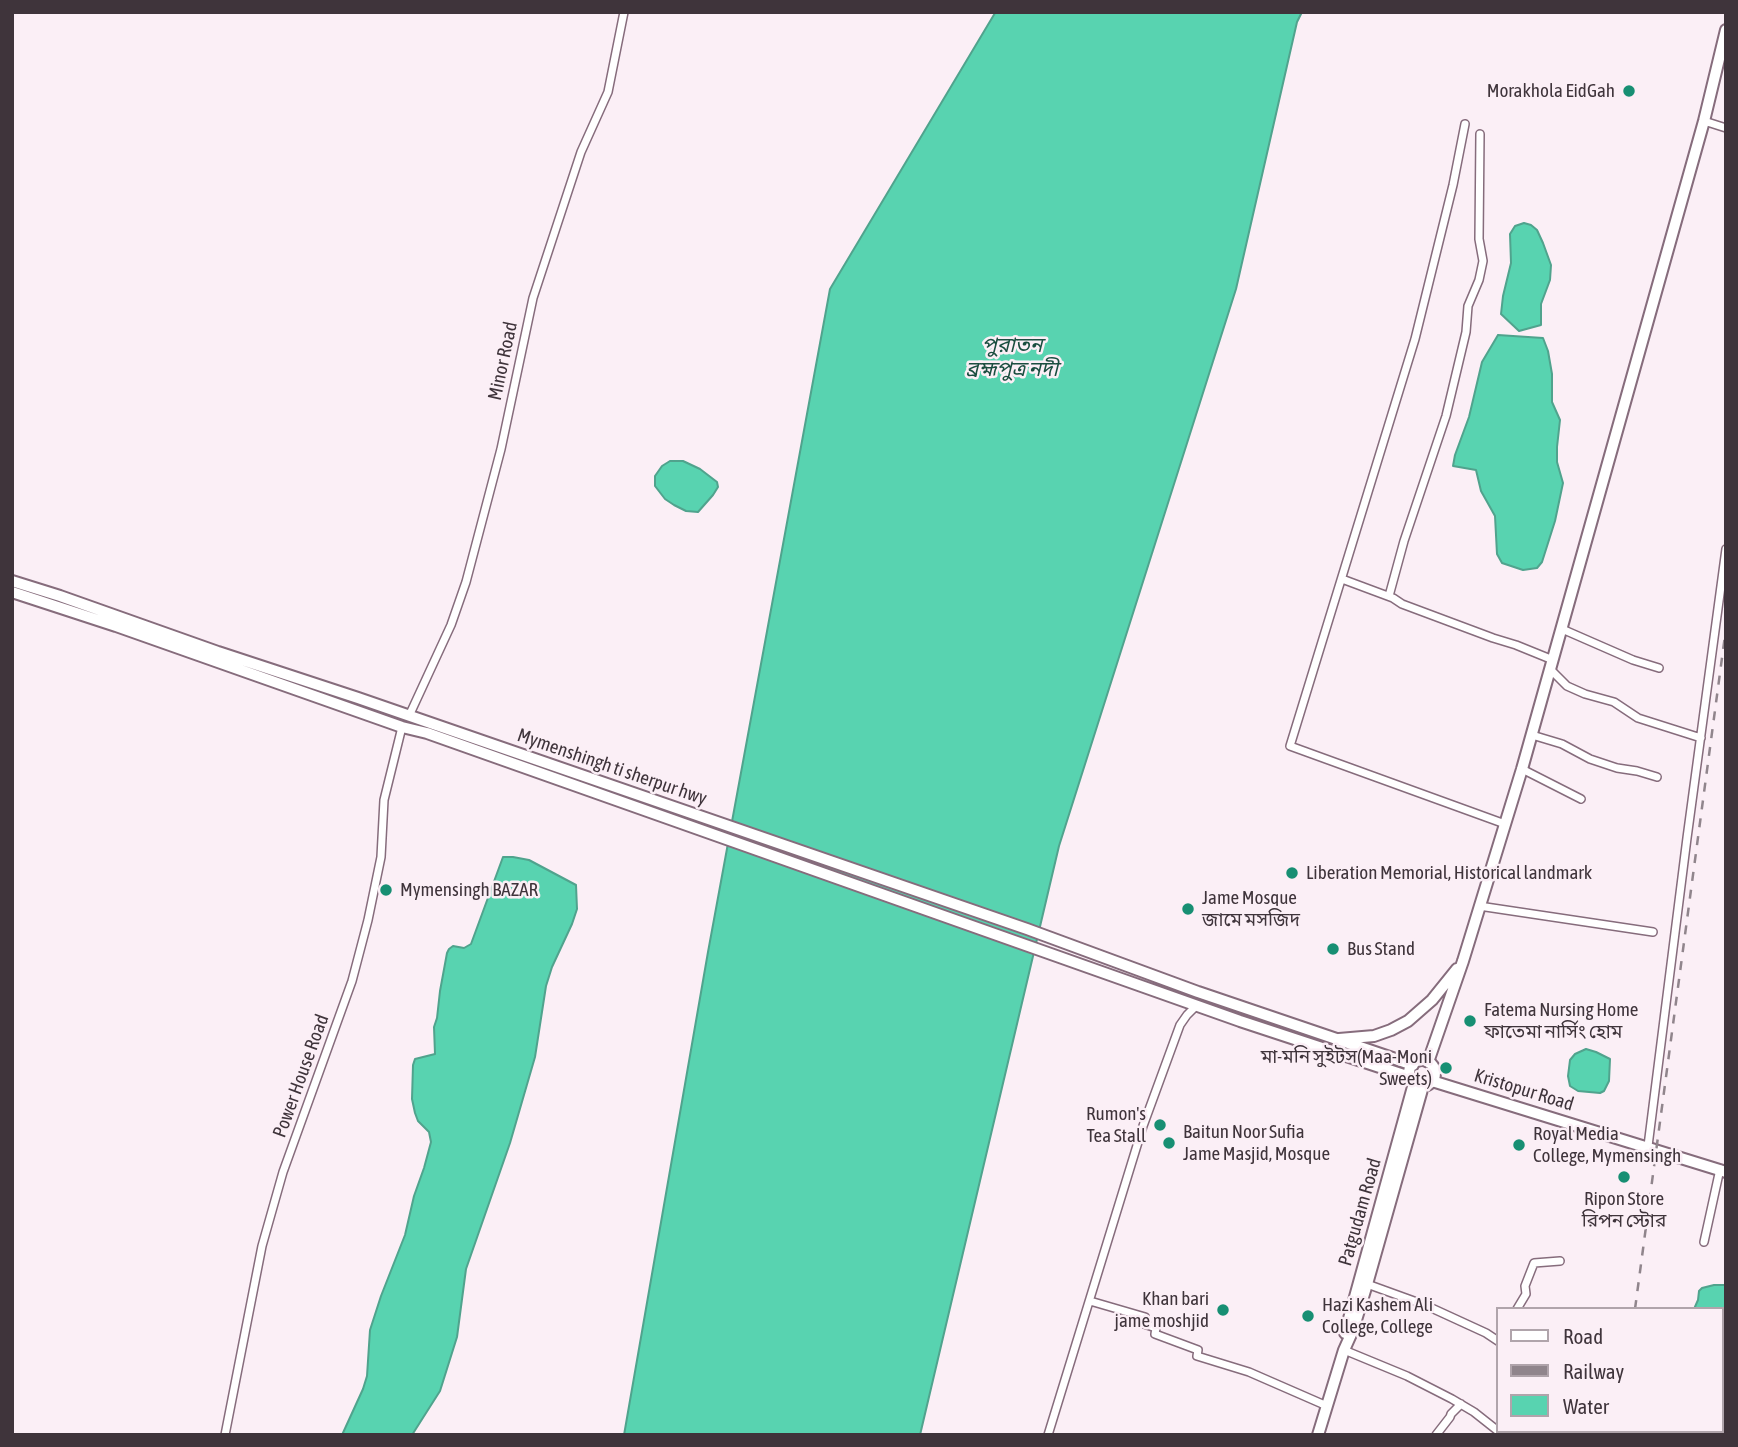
<!DOCTYPE html>
<html>
<head>
<meta charset="utf-8">
<style>
  body { margin:0 }
  #map { position:relative; width:1738px; height:1447px; overflow:hidden; background:#fbeff6; font-family:"Asap Condensed",sans-serif }
  canvas { display:block }
  .frame { position:absolute; inset:0; border:14px solid #3f343b; pointer-events:none }
  .legend { position:absolute; left:1496px; top:1307px; width:228px; height:126px; box-sizing:border-box; background:#fbeff6; border:2px solid #b0a4ab; margin:0; padding:9px 12px; list-style:none; font-size:21px; color:#3f343b }
  .legend li { display:flex; align-items:center; gap:14px; height:35px }
  .legend b { width:35px; border:2px solid #b0a4ab }
</style>
</head>
<body>
<div id="map">
<canvas width="1738" height="1447"></canvas>
<div class="frame"></div>
<ul class="legend">
<li><b style="height:9px;background:#fff"></b>Road</li>
<li><b style="height:9px;background:#90858c"></b>Railway</li>
<li><b style="height:19px;background:#58d3b0"></b>Water</li>
</ul>
</div>
<script>
const ctx = document.querySelector('canvas').getContext('2d');
ctx.lineJoin = 'round';
function fillPath(path, color) { ctx.fillStyle = color; ctx.fill(path, 'evenodd'); }
const toPath = rows => new Path2D(rows.map(r => 'M' + r).join(''));
function stroke(path, color, width, dash) { ctx.strokeStyle = color; ctx.lineWidth = width; ctx.lineCap = dash ? 'butt' : 'round'; ctx.setLineDash(dash || []); ctx.stroke(path); }
function drawText(font, color, halo, rows, align = 'center') {
  ctx.font = font + ' "Asap Condensed","Noto Sans Bengali",sans-serif'; ctx.lineWidth = 5; ctx.setLineDash([]); ctx.textBaseline = 'middle'; ctx.strokeStyle = halo; ctx.fillStyle = color; for (const [text, x, y, turn = 0] of rows) {
    ctx.save(); ctx.translate(x, y); ctx.rotate((+turn || 0) * Math.PI / 180); ctx.textAlign = isNaN(turn) ? turn : align; if (halo) ctx.strokeText(text, 0, 0); ctx.fillText(text, 0, 0); ctx.restore();
  }
}
const water = toPath([
  [1302,12,1297,22,1236,289,1059,846,920,1435,624,1435,708,952,830,289,995,13,1302,12],
  [1524,223,1531,225,1537,230,1543,243,1551,265,1550,280,1541,304,1541,325,1519,331,1501,314,1503,296,1511,263,1510,234,1515,226,1524,223],
  [1498,335,1543,338,1548,351,1552,374,1552,402,1560,420,1557,447,1557,462,1563,483,1555,521,1542,562,1537,568,1523,570,1502,563,1497,554,1495,516,1481,491,1476,470,1453,466,1455,455,1469,417,1482,362,1498,335],
  [670,461,683,461,700,469,717,482,718,487,713,495,698,512,686,511,674,505,665,499,655,486,655,476,662,466,670,461],
  [503,857,513,857,529,860,576,885,577,909,572,924,552,967,546,986,535,1057,510,1143,466,1269,457,1337,440,1391,412,1435,342,1435,363,1389,367,1376,370,1330,381,1296,405,1235,414,1196,424,1168,431,1142,429,1132,418,1121,415,1113,412,1099,413,1065,415,1059,435,1054,434,1027,437,1018,440,991,447,953,449,949,453,946,464,948,471,944,503,857],
  [1586,1049,1596,1052,1610,1059,1609,1081,1604,1091,1600,1093,1578,1091,1570,1086,1568,1076,1570,1060,1575,1054,1586,1049],
  [1714,1285,1726,1285,1726,1368,1722,1380,1722,1309,1694,1309,1698,1300,1699,1291,1702,1288,1714,1285]
]);
fillPath(water, '#58d3b0');
stroke(water, '#50a38d', 2);
const minor = toPath([
  [1704,121,1726,128],
  [1465,124,1453,185,1415,339,1290,746,1505,824],
  [1342,579,1393,598,1402,604,1493,638,1516,645,1553,660],
  [1389,596,1404,541,1446,416,1466,332,1468,306,1479,280,1483,261,1479,239,1480,134],
  [1562,629,1633,660,1659,668],
  [1550,669,1567,686,1585,694,1614,702,1638,718,1701,738],
  [409,716,451,625,466,582,501,449,533,298,581,152,608,92,624,12],
  [1532,735,1562,744,1590,759,1617,768,1637,771,1657,777],
  [1522,769,1581,799],
  [1479,906,1653,932],
  [1648,1146,1687,838,1726,549],
  [1704,1242,1720,1169],
  [1367,1284,1425,1305,1486,1333,1498,1341],
  [1090,1301,1145,1317,1144,1324,1156,1328,1155,1334,1198,1350,1197,1356,1249,1372,1327,1406],
  [1517,1309,1526,1294,1525,1286,1534,1263,1560,1261],
  [1344,1350,1407,1376,1452,1399,1474,1412,1498,1431],
  [1722,1424,1726,1412],
  [225,1435,262,1246,283,1172,352,981,368,920,381,857,384,800,402,727],
  [1048,1435,1143,1126,1180,1025,1187,1015,1197,1005],
  [1436,1435,1450,1417,1451,1414,1461,1404],
  [1563,1435,1568,1431],
  [1719,1435,1720,1431]
]);
const secondary = toPath([
  [1339,1039,1374,1036,1391,1030,1408,1021,1432,1000,1457,969],
  [1428,1062,1463,961,1522,769,1704,121,1726,30],
  [1432,1081,1726,1172]
]);
const primary = toPath([
  [12,581,60,596,218,652,358,698,1027,929,1198,992,1413,1065],
  [12,592,116,626,402,727,427,733,1240,1021,1410,1077],
  '1409 1073a13 13 0 1 1 26 0a13 13 0 1 1-26 0Z',
  [1345,1333,1414,1083],
  [1318,1435,1344,1350,1353,1330,1367,1284,1423,1086]
]);
stroke(minor, '#866c7c', 10);
stroke(secondary, '#866c7c', 14);
stroke(primary, '#866c7c', 14);
stroke(minor, '#fff', 7);
stroke(secondary, '#fff', 10);
stroke(primary, '#fff', 10);
stroke(toPath([
  [1635,1309,1726,628],
  [1722,1410,1726,1398],
  [1624,1435,1625,1431],
  [1714,1435,1715,1431]
]), '#90858c', 2.5, [9, 9]);
for (const [x, y, r, color] of [
  [1629,91,7,"#178f73"],
  [1292,873,7,"#178f73"],
  [386,890,7,"#178f73"],
  [1188,909,7,"#178f73"],
  [1333,949,7,"#178f73"],
  [1470,1021,7,"#178f73"],
  [1446,1068,7,"#178f73"],
  [1160,1125,7,"#178f73"],
  [1169,1143,7,"#178f73"],
  [1519,1145,7,"#178f73"],
  [1624,1177,7,"#178f73"],
  [1223,1310,7,"#178f73"],
  [1308,1316,7,"#178f73"]
]) { const dot = new Path2D(); dot.arc(x, y, r, 0, 2 * Math.PI); ctx.fillStyle = color; ctx.fill(dot); stroke(dot, '#fbeff6', 2.5); }
drawText('19px', '#3f343b', '#fbeff6', [
  ["Morakhola EidGah",1615,91,"right"],
  ["Liberation Memorial, Historical landmark",1306,873],
  ["Mymensingh BAZAR",400,890],
  ["Jame Mosque",1202,898],
  ["জামে মসজিদ",1202,920],
  ["Bus Stand",1347,949],
  ["Fatema Nursing Home",1484,1010],
  ["ফাতেমা নার্সিং হোম",1484,1032],
  ["মা-মনি সুইটস(Maa-Moni",1432,1057,"right"],
  ["Sweets)",1432,1079,"right"],
  ["Rumon's",1146,1114,"right"],
  ["Tea Stall",1146,1136,"right"],
  ["Baitun Noor Sufia",1183,1132],
  ["Jame Masjid, Mosque",1183,1154],
  ["Royal Media",1533,1134],
  ["College, Mymensingh",1533,1156],
  ["Ripon Store",1624,1199,"center"],
  ["রিপন স্টোর",1624,1221,"center"],
  ["Khan bari",1209,1299,"right"],
  ["jame moshjid",1209,1321,"right"],
  ["Hazi Kashem Ali",1322,1305],
  ["College, College",1322,1327]
], 'left');
drawText('19px', '#3f343b', '#fbeff6', [
  ["Minor Road",503,361,-78],
  ["Mymenshingh ti sherpur hwy",612,767,19],
  ["Power House Road",301,1076,-70],
  ["Kristopur Road",1524,1090,17],
  ["Patgudam Road",1360,1212,-74]
]);
drawText('italic 21px', '#1a4e40', '#fbeff6', [
  ["পুরাতন",1012,345],
  ["ব্রহ্মপুত্র নদী",1012,369]
]);
</script>
</body>
</html>
